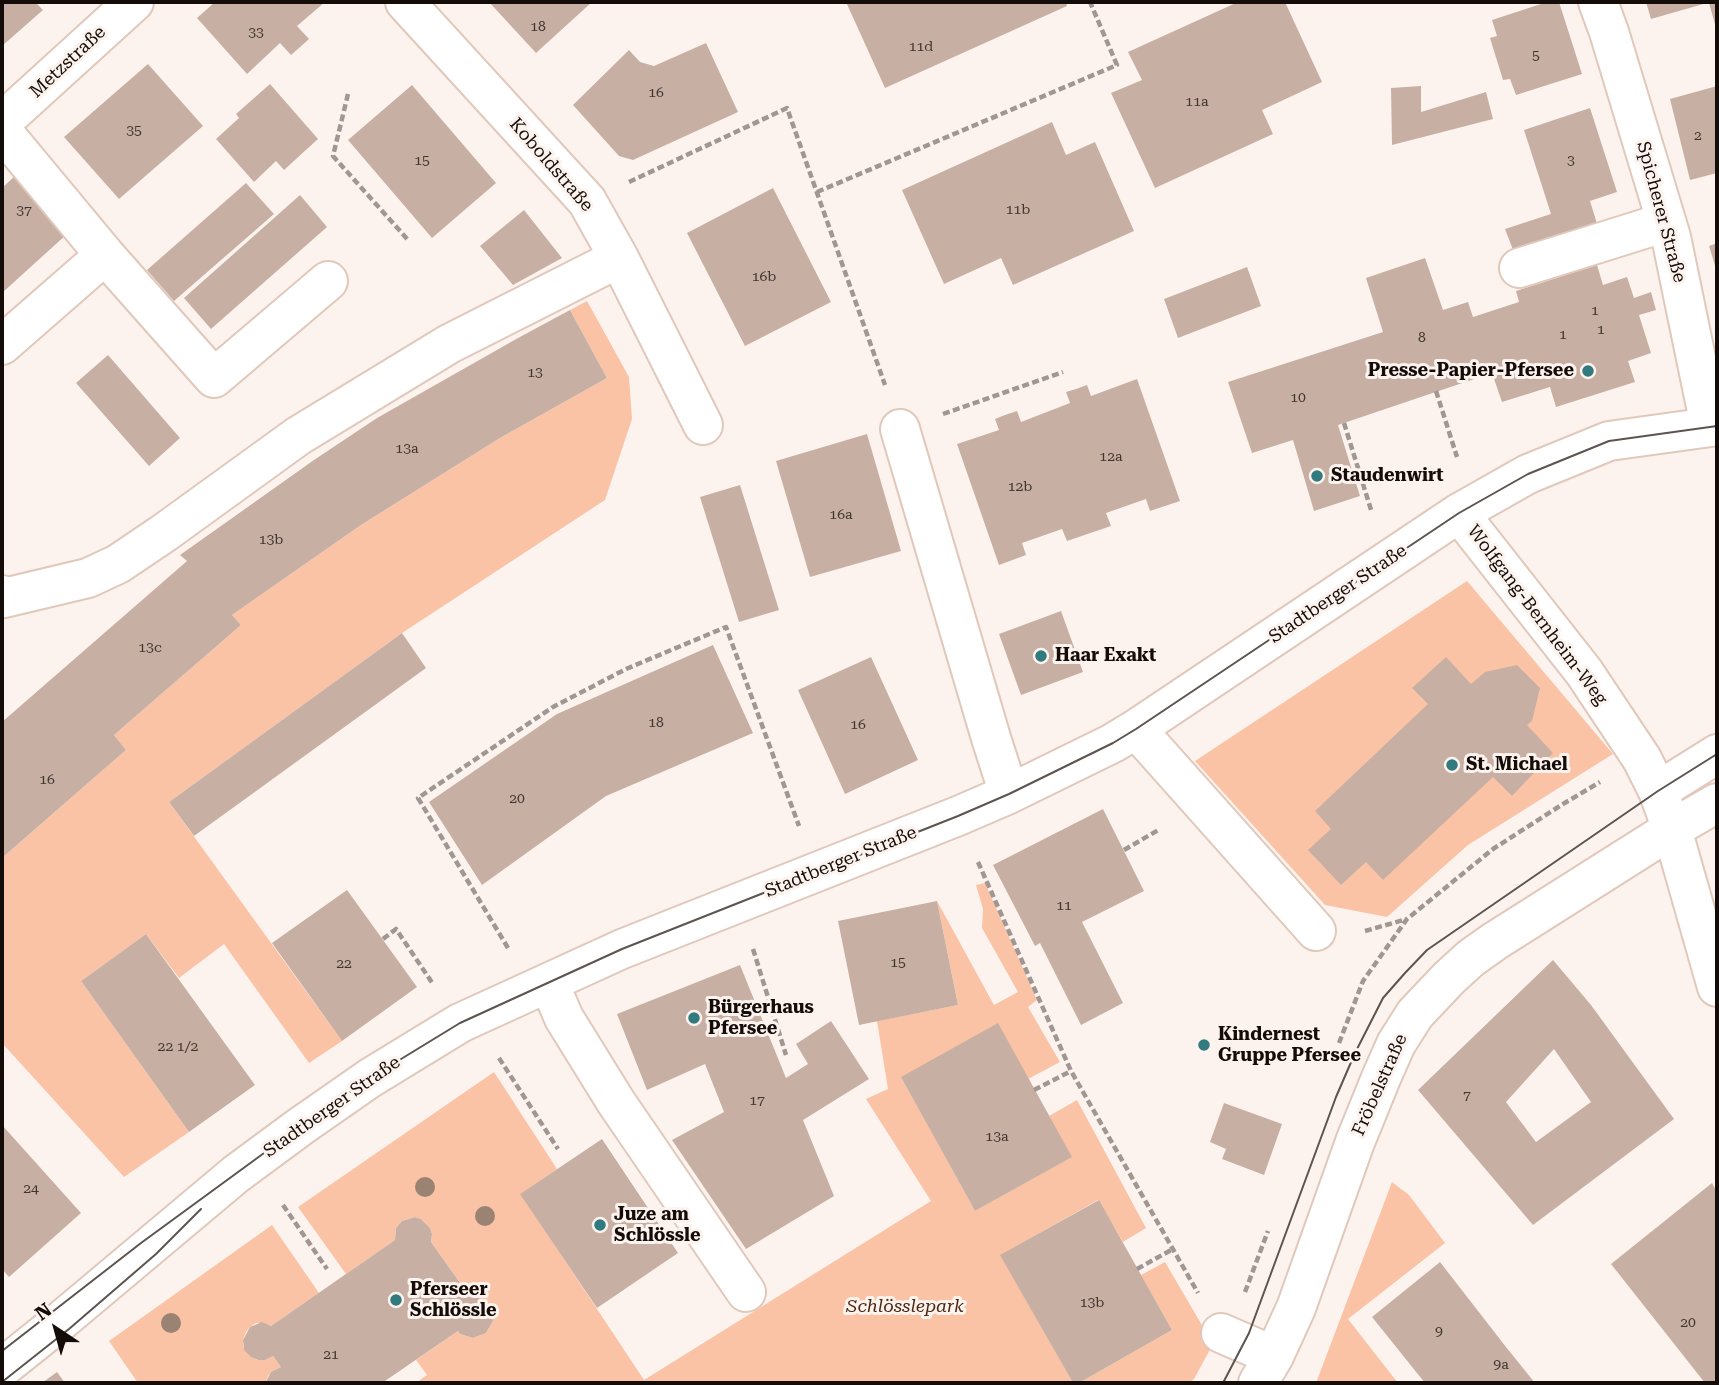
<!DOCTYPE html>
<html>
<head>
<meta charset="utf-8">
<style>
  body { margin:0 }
  #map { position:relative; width:1719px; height:1385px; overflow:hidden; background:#fdf3ee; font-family:"Roboto Serif",serif }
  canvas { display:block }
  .frame { position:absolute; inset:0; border:4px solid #140c08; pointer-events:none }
  .north { position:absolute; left:21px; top:1294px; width:70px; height:70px; -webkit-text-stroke:5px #fdf3ee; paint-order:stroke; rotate:324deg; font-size:19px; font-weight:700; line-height:28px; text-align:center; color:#140c08 }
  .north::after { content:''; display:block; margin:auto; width:24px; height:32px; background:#140c08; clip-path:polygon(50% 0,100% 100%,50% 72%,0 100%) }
</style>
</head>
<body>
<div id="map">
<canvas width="1719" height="1385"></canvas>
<div class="frame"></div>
<div class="north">N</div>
</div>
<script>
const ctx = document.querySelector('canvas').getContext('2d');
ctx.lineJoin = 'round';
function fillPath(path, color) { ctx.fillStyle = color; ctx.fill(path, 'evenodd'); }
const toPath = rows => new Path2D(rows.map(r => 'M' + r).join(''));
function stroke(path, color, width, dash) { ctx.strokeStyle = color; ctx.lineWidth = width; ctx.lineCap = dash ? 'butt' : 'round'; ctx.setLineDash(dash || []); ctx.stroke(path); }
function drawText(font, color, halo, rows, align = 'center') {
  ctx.font = font + ' "Roboto Serif",serif'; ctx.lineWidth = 6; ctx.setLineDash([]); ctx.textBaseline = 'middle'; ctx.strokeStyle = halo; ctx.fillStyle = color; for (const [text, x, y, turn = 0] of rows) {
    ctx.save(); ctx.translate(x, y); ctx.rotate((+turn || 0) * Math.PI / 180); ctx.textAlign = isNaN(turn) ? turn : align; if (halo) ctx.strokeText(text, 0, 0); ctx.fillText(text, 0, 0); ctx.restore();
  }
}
fillPath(toPath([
  [587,301,629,377,632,419,605,500,402,633,169,802,342,1041,309,1063,224,944,179,978,146,934,81,981,189,1132,124,1177,2,1043,2,858,126,750,114,735,241,625,232,615,361,525,500,438,607,378,570,310],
  [1467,581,1613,754,1468,845,1387,917,1325,905,1195,761],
  [985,883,1037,1000,1028,1007,1060,1062,1028,1079,902,1078,975,1211,1071,1157,1049,1116,1077,1100,1146,1228,1123,1242,1098,1200,1001,1255,1073,1383,416,1383,427,1375,416,1360,458,1331,460,1334,473,1338,486,1333,493,1321,490,1307,486,1301,479,1298,470,1297,431,1242,432,1234,430,1228,421,1219,415,1217,402,1221,396,1228,395,1240,346,1274,298,1207,494,1072,557,1169,521,1194,644,1380,931,1201,866,1099,888,1089,877,1021,958,1005,937,901,994,1005,1018,992,982,928,983,909,976,885],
  [1392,1182,1409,1195,1445,1243,1348,1319,1398,1383,1316,1383],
  [272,1225,319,1293,271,1326,262,1323,256,1323,250,1327,246,1332,243,1340,243,1346,249,1355,257,1360,265,1360,273,1356,281,1367,271,1372,268,1376,265,1383,138,1383,109,1341],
  [1165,1262,1213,1344,1194,1379,1189,1383,1079,1383,1172,1330,1141,1275]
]), '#fbc3a5');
fillPath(toPath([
  [2,2,35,2,43,10,2,46],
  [215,2,325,2,297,26,309,39,299,48,291,55,280,43,247,74,197,18],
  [489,2,592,2,536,53],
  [846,2,1066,2,1067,6,885,88],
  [1238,2,1285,2,1322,82,1262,110,1273,134,1155,188,1111,93,1142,80,1128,52],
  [1547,2,1559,2,1582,74,1516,95,1510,79,1503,80,1490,38,1497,36,1492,20],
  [1646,2,1707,2,1707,3,1651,19],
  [1717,2,1717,28,1716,28,1709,3],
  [706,43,738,112,633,160,619,156,573,105,629,50,640,62,654,66],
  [148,64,203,126,119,199,64,137],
  [270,84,318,139,284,170,276,161,254,182,216,139,239,118,236,114],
  [412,85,496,183,432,238,348,140],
  [1421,86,1421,112,1486,92,1493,119,1392,145,1391,88],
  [1717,86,1717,173,1690,180,1670,99],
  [1590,108,1617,192,1590,201,1598,227,1515,255,1505,229,1551,214,1524,130],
  [1052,122,1066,155,1095,142,1134,231,1013,285,1001,258,944,284,902,190],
  [16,175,67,234,2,293,2,188],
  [246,183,274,214,174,301,147,270],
  [773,188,831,302,745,346,687,233],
  [300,195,327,227,211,329,184,298],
  [524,210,562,258,513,285,480,246],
  [1717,243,1717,272,1709,246],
  [1425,258,1443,310,1468,302,1473,317,1519,302,1516,291,1597,265,1603,285,1627,277,1634,298,1651,292,1656,310,1639,315,1651,353,1628,361,1635,382,1556,407,1550,387,1502,402,1492,373,1338,425,1360,496,1314,511,1293,440,1252,453,1228,382,1383,332,1366,278],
  [1247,267,1261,306,1178,338,1164,299],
  [570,310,607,378,500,438,361,525,232,615,241,625,114,735,126,750,2,858,2,722,187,561,180,555,314,460,377,418,518,338],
  [108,355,180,438,149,466,76,383],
  [1137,379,1180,501,1150,511,1146,499,1106,513,1111,526,1067,541,1062,529,1022,543,1026,555,999,565,957,444,999,430,995,419,1005,415,1017,411,1021,422,1070,403,1066,392,1076,389,1087,385,1091,396],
  [867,434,901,551,810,577,776,461],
  [740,485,779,610,739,622,700,497],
  [1061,611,1083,672,1021,695,999,634],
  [402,633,426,668,194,836,169,802],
  [713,645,753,733,606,796,482,885,429,802,557,714],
  [871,657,918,760,845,794,798,690],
  [1446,657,1471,684,1485,672,1517,665,1540,688,1532,721,1527,725,1553,753,1512,796,1493,777,1383,880,1366,862,1341,885,1308,850,1331,829,1315,811,1428,704,1412,688],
  [1103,809,1144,891,1082,922,1123,1003,1081,1025,1040,943,1035,946,993,865],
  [347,890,417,987,342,1041,272,943],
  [937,901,958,1005,859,1025,838,921],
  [146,934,255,1085,189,1132,81,981],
  [1553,960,1591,1005,1674,1119,1533,1225,1418,1090],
  [1554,1049,1591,1102,1536,1142,1506,1102],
  [740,965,786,1078,808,1064,796,1044,831,1021,869,1079,803,1120,834,1196,746,1249,672,1140,724,1112,705,1064,647,1090,617,1014],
  [998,1023,1072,1157,975,1211,901,1077],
  [1224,1103,1282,1124,1264,1175,1222,1159,1226,1149,1210,1142],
  [2,1125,81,1213,9,1277,2,1269],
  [602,1139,678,1253,597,1308,520,1194],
  [1712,1183,1717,1192,1717,1383,1705,1383,1611,1264],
  [1099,1200,1172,1330,1079,1383,1073,1383,1000,1255],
  [415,1217,421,1219,430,1228,432,1234,431,1242,470,1297,479,1298,486,1301,490,1307,493,1321,486,1333,473,1338,460,1334,458,1331,382,1383,265,1383,271,1372,281,1367,273,1356,265,1360,258,1360,251,1357,244,1350,243,1340,250,1327,262,1322,271,1326,395,1240,396,1228,402,1221],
  [1440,1262,1506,1347,1535,1383,1425,1383,1372,1317],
  [57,1372,65,1383,42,1383,46,1380]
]), '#c7b0a3');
const minor = toPath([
  [405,2,587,201,619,258,703,425],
  [1598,2,1609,32,1671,237,1710,426],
  [2,122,134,2],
  [2,131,105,255,214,378,328,281],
  [1519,268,1666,222],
  [2,345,105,255],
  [900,429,991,738,1009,794],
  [1459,513,1584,672,1642,759,1658,791,1672,829,1717,987],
  [2,595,4,598,88,578,118,564,164,533,298,436,449,344,619,258],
  [1136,729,1316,931],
  [1658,791,1717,754],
  [549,983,564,1018,616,1102,746,1292],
  [1221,1333,1274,1356],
  [2,1368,62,1320,236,1174,301,1126,370,1078,460,1023,622,949,958,816,1009,794,1113,743,1136,729,1459,513,1528,474,1609,441,1717,426],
  [1258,1383,1274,1356,1296,1308,1355,1142,1381,1078,1396,1044,1415,1014,1449,978,1471,958,1495,941,1672,829,1717,803]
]);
stroke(minor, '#e0c8bb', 42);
stroke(toPath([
  [348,94,333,156,409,241],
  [629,182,787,108,885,385],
  [817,192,1117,65,1090,2],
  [1436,391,1457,457],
  [943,414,1063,372],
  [1344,423,1372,513],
  [1124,850,1160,829],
  [978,862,1071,1071,1198,1293],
  [1365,931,1407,919],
  [383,939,396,929,433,984],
  [508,948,418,798,553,707,626,669,726,627,799,826],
  [753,949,786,1055],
  [1339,1043,1363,981,1407,919,1493,849,1563,804,1600,782],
  [499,1058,558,1149],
  [1034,1090,1071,1071],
  [283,1205,327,1269],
  [1137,1269,1173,1249],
  [1245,1292,1268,1231]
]), '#a09692', 4.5, [7, 3.5]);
stroke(minor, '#fff', 38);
stroke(toPath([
  [2,1351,141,1243,301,1126,370,1078,460,1023,622,949,958,816,1009,794,1113,743,1136,729,1459,513,1528,474,1609,441,1717,426],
  [2,1382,69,1329,156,1254,201,1209],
  [1223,1383,1249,1333,1336,1097,1355,1053,1383,998,1405,973,1427,950,1658,791,1717,754]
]), '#5d5450', 2);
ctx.fillStyle = '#9b8374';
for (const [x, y] of [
  [425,1187],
  [485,1216],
  [171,1323]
]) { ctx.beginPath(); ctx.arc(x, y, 10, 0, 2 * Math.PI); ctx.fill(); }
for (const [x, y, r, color] of [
  [1588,371,7,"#317a7e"],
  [1317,476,7,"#317a7e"],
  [1041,656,7,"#317a7e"],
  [1452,765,7,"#317a7e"],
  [694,1018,7,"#317a7e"],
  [1204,1045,7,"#317a7e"],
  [600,1225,7,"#317a7e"],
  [396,1300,7,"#317a7e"]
]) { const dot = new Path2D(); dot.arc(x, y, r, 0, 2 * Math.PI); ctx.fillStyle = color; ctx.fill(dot); stroke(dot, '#fdf3ee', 2.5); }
drawText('14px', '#41352f', null, [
  ["18",538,27],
  ["33",256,33],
  ["11d",921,47],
  ["5",1536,56],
  ["16",656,93],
  ["11a",1197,102],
  ["35",134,131],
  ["2",1698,136],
  ["15",422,161],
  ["3",1571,161],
  ["11b",1018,210],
  ["37",24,211],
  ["16b",764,277],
  ["1",1595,311],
  ["1",1601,330],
  ["1",1563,335],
  ["8",1422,338],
  ["13",535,373],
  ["10",1298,398],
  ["13a",407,449],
  ["12a",1111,457],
  ["12b",1020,487],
  ["16a",841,515],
  ["13b",271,540],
  ["13c",150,648],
  ["18",656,723],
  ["16",858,725],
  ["16",47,780],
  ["20",517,799],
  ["11",1064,906],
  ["15",898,963],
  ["22",344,964],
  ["22 1/2",178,1047],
  ["7",1467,1096],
  ["17",757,1101],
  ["13a",997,1137],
  ["24",31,1189],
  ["13b",1092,1303],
  ["20",1688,1323],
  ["9",1439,1332],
  ["21",331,1355],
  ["9a",1501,1365]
]);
drawText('18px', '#140c08', '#fdf3ee', [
  ["Metzstraße",68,62,-43],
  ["Koboldstraße",551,165,49],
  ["Spicherer Straße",1661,212,75],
  ["Stadtberger Straße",1338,594,-34],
  ["Wolfgang-Bernheim-Weg",1537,615,53],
  ["Stadtberger Straße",841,862,-22],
  ["Fröbelstraße",1380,1085,-66],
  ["Stadtberger Straße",332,1107,-35]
]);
drawText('bold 18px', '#140c08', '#fdf3ee', [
  ["Presse-Papier-Pfersee",1574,371,"right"],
  ["Staudenwirt",1331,476],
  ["Haar Exakt",1055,656],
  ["St. Michael",1466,765],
  ["Bürgerhaus",708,1008],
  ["Pfersee",708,1029],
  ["Kindernest",1218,1035],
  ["Gruppe Pfersee",1218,1056],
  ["Juze am",614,1215],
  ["Schlössle",614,1236],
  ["Pferseer",410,1290],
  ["Schlössle",410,1311]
], 'left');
drawText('italic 18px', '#4b2711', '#fdf3ee', [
  ["Schlösslepark",905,1307]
]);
</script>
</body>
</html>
